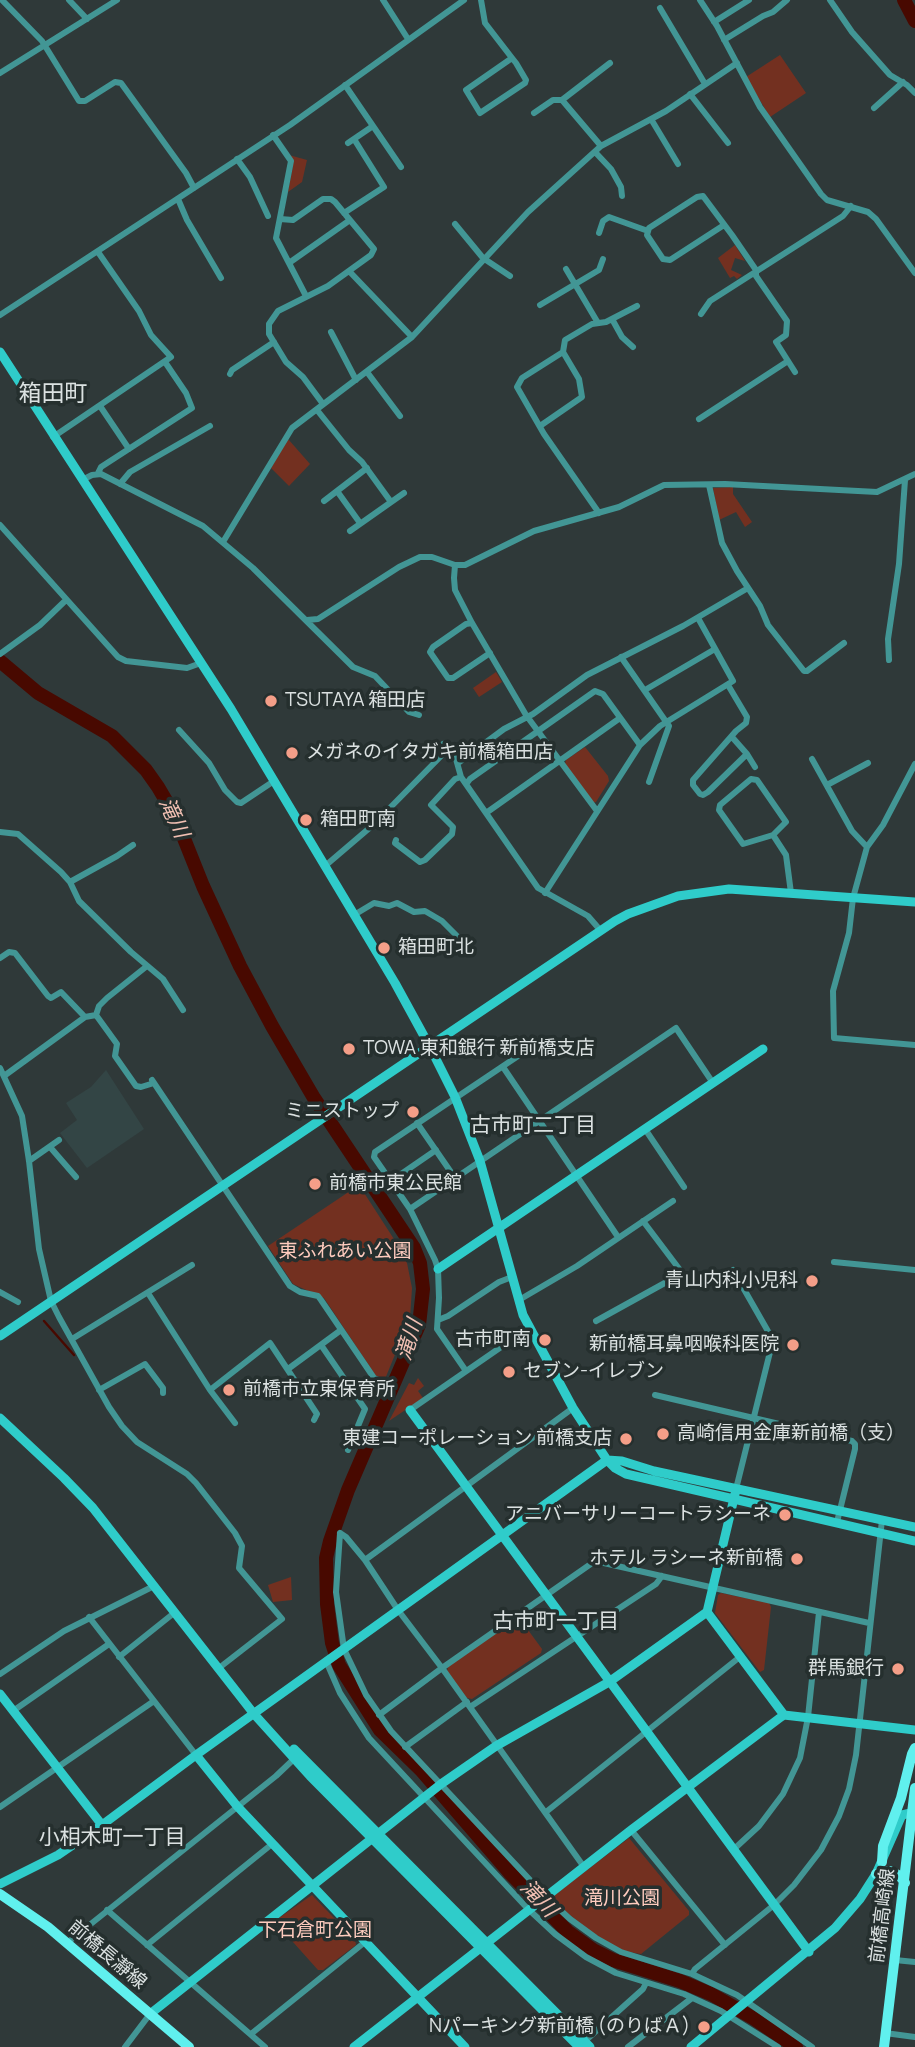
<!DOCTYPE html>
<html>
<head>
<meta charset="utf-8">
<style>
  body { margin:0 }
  canvas { display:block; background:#2f3939 }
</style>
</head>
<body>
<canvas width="915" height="2047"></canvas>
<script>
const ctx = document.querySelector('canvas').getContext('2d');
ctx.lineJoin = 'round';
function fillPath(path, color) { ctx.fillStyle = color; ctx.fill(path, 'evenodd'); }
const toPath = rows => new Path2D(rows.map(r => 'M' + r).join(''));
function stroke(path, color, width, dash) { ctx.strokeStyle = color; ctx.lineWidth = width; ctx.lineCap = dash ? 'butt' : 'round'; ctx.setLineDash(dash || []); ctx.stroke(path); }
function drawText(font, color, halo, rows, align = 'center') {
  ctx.font = font + ' Manrope,"Noto Sans JP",sans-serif'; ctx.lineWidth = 7; ctx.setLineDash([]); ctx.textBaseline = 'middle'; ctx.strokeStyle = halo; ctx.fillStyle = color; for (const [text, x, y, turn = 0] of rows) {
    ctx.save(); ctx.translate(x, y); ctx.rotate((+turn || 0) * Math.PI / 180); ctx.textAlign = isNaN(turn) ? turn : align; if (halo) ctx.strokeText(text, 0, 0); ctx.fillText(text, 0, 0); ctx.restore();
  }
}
fillPath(toPath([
  [106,1070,144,1129,87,1168,60,1133,77,1120,66,1103,91,1087]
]), '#334545');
fillPath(toPath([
  [780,55,806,93,770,117,746,77],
  [289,155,307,160,302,182,288,192,293,166],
  [735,245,745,261,735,258,731,270,742,275,737,279,734,276,730,278,718,258],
  [288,439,310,464,289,486,271,468],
  [733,487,733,494,752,522,745,527,736,512,719,520,713,488],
  [496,672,502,682,479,697,473,688],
  [585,747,608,776,609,781,596,802,592,803,565,764,566,760],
  [359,1185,401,1250,407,1263,412,1288,410,1318,385,1379,376,1376,324,1298,293,1284,268,1246],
  [418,1378,424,1386,418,1391,423,1398,389,1421,409,1383,414,1385],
  [291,1577,292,1600,273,1602,268,1585],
  [721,1593,769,1603,771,1607,764,1670,760,1672,715,1613,718,1595],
  [516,1618,520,1619,542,1649,541,1653,472,1699,467,1698,447,1672,448,1667],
  [629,1838,689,1911,689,1915,641,1954,623,1951,588,1930,552,1900,552,1897],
  [312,1895,355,1940,356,1945,323,1970,318,1970,276,1923,276,1920]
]), '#733020');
stroke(toPath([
  [44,1321,74,1355]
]), '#480900', 2.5);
stroke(toPath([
  [904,0,915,21],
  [0,661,38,693,112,736,146,770,158,787,175,816,203,886,240,966,272,1026,314,1098,414,1248,420,1263,423,1289,419,1325,348,1490,330,1541,326,1558,327,1604,332,1643,339,1665,380,1730,421,1770,509,1872,568,1932,593,1950,613,1960,680,1981,711,1994,753,2018,796,2047]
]), '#480900', 14);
stroke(toPath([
  [2,0,42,41,79,101,85,101,115,82,121,83,186,173,194,188],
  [69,0,87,19],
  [383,0,408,39],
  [481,0,485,23,512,58,516,63,526,80,525,83,480,113,466,90,512,58],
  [700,0,717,26,760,107,821,194,827,200,868,212,876,219,915,273],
  [830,0,852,32,890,75,907,85,915,93],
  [660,8,705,84],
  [714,22,749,0],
  [724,40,763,16,773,12,787,0],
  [0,73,117,0],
  [345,85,401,167],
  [690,94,728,143],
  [874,108,903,82],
  [534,113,553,100,562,100],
  [651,119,678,164],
  [273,135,291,161,276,238,306,296],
  [348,143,373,126],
  [601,146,562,100,610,63],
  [595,152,611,169,621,187,622,196],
  [237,159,250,177,268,216],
  [178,199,187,220,221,278],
  [344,213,384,187,354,139],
  [280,219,293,220,323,199,331,199,335,202,374,249,371,255,328,286,278,311,269,324,269,334,286,362,303,377,323,404],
  [455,224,483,258,510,276],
  [724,225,670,260,663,259,647,235,649,228,697,197,703,196,732,235,756,270,756,276,787,321,786,335,776,342,795,372],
  [599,233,603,221,609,217,648,231],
  [289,263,350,220],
  [566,269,598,323],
  [349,271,412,337],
  [540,305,599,270,603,259],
  [701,314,710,301,843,216,851,206],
  [0,315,290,125,464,0],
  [612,319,622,337,633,347],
  [331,332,356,380],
  [563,352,522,378,517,387,544,434,599,513],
  [367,372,400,416],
  [230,374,232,370,274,342],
  [100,406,129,449],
  [317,410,349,450,362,462,391,502],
  [699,419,788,361],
  [540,426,582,397,579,379,563,352,565,340,592,324,606,322,637,306],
  [53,437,171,357,151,335,139,311,98,252],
  [98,473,101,467,192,408,186,393,165,362],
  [82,480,92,475,101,474,203,526,253,568,353,667,375,676,409,712,419,715],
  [120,484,130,472,210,426],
  [709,485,722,543,737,571,760,606,768,625,804,671,807,671,844,643],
  [337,491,360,523],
  [324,501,367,468],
  [0,525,118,657,126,661,187,668,201,663],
  [350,531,404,493],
  [223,542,292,428,412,337,528,212,601,146,666,111,737,63],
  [455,565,454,578,455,590,472,623,526,715,597,811],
  [307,620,318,619,399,567,420,557,432,557,455,565,465,565,534,531,619,507,664,485,725,484,877,492,915,474],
  [472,623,466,624,433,647,430,652,448,678,453,678,490,653],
  [0,654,40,625,66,600],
  [621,657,669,726,649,782],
  [889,660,888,639,899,564,905,480],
  [728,685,747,717,746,723,736,731,693,780,693,785,700,794,703,795,708,792,747,754,732,737],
  [645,690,715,649],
  [179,730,209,763,225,790,237,802,241,803,274,781],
  [443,744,456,759,461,777,538,888,588,916,601,931],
  [747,754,755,767],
  [812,759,852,831,867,847],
  [458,763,504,729,533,714,587,675,683,626,748,588],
  [915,764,883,825,867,847,853,898,849,933,833,991,834,1038,915,1045],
  [467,783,470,779,595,691,603,694,640,745],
  [827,785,868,763],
  [486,813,620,718],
  [0,832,18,834,61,872,70,882,79,901,131,952,163,979,183,1010],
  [773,835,786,822,757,780,751,779,720,805,719,810,743,844,773,835,786,855,791,893],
  [396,840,395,843,420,862,425,860,452,834,453,827,431,805,455,779,461,777],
  [325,866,373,825,447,750],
  [70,882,117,856,133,845],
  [545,893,640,745,660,726,733,681,698,618],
  [354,915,374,903,389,906,397,903,414,912,425,911,442,921,459,938],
  [0,958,9,952,15,953,48,996,51,998,61,992,85,1017],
  [96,1015,117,1044,115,1056,136,1086,141,1087,154,1083],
  [503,1067,618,1237],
  [0,1068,22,1116,29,1161,39,1249,51,1301,59,1317,109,1407,122,1426,137,1442,187,1474,196,1483,235,1533,242,1546,239,1568,282,1619,219,1668],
  [4,1076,85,1017,96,1015,99,1006,107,998,147,966],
  [152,1080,290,1286,300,1292,318,1296,321,1300,374,1378,385,1383],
  [417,1123,455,1178],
  [645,1129,684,1187],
  [50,1147,76,1177],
  [29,1161,59,1140],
  [391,1181,436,1150],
  [410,1209,676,1028,713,1083],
  [834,1262,915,1270],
  [733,1270,773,1340,736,1489],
  [0,1292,18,1302],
  [148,1293,210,1390,235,1423],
  [519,1300,577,1266,673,1201],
  [438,1320,448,1316,499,1282,512,1277],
  [596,1321,681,1274,680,1270,643,1221],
  [72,1339,192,1265],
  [321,1345,365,1409,348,1450],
  [288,1369,341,1330],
  [466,1371,437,1329,439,1298,438,1269,435,1260,410,1209,374,1157,375,1152,527,1050],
  [99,1390,145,1364,163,1388,163,1393],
  [210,1390,270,1343,317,1414,314,1420],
  [655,1395,852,1441,855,1444,855,1449,837,1522],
  [410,1410,517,1336,531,1331],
  [340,1533,336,1592,344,1649,366,1695,391,1731,545,1896,570,1919,596,1938,621,1952,692,1974,737,1995,812,2047],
  [340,1533,346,1537,365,1560,398,1610,442,1668,584,1867],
  [365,1560,573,1408],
  [89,1617,196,1755],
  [119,1657,174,1613],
  [326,1661,340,1693,369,1738,528,1909,555,1934,586,1957,616,1973,684,1994,721,2011,778,2047],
  [0,1674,64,1631,154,1586],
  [470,1707,656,1584,662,1576],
  [13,1711,109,1644],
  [379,1715,442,1668,595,1561,869,1623],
  [405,1747,467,1702],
  [0,1807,154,1701],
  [546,1812,741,1656],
  [631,1830,725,1945],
  [733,1850,759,1826,783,1794,800,1758,808,1717,819,1612],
  [107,1910,265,2047],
  [67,1943,276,1776,296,1757],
  [147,1945,272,1844],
  [895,1960,915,1962],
  [692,1974,695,1969,774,1905,794,1885,821,1850,839,1816,849,1789,856,1755,882,1520],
  [885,2033,915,2037],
  [251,2034,365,1942],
  [585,2041,643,1989,646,1983],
  [125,2047,150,2014],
  [628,2047,692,1998]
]), '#429695', 6);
stroke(toPath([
  [0,352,231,709,395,983,430,1047,455,1097,480,1161,523,1315,573,1408,607,1460,615,1468,626,1474,915,1541],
  [438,1269,763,1049],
  [0,1336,615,921,628,914,678,896,729,889,915,902],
  [410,1410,809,1952],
  [0,1418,64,1478,93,1508,254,1714,310,1776,579,2047],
  [707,1612,784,1715],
  [0,1694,102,1825],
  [294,1749,590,2047],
  [196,1755,237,1806,465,2047],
  [0,1884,58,1855,102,1825,196,1755,607,1460,622,1461,654,1471,915,1527],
  [150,2014,441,1784,496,1746,609,1682,707,1612,735,1494],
  [354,2047,631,1830,781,1717,784,1715,915,1730],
  [691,2047,835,1928,860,1899,876,1874,902,1815,915,1812]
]), '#2fccca', 9);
stroke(toPath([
  [882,1862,883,1846,901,1798,912,1754,915,1748],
  [876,1874,890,1871,900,1876,905,1883],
  [0,1894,48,1927,189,2047],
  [884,2047,915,1788]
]), '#60f0ee', 10);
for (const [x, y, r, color] of [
  [271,701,7,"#f49e88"],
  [292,753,7,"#f49e88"],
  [306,820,7,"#f49e88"],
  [384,948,7,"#f49e88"],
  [349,1049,7,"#f49e88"],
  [413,1112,7,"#f49e88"],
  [315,1184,7,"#f49e88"],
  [812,1281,7,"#f49e88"],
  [545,1340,7,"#f49e88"],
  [793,1345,7,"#f49e88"],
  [509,1372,7,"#f49e88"],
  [229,1390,7,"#f49e88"],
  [663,1434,7,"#f49e88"],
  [626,1439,7,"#f49e88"],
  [785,1515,7,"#f49e88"],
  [797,1559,7,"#f49e88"],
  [898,1669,7,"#f49e88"],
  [704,2027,7,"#f49e88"]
]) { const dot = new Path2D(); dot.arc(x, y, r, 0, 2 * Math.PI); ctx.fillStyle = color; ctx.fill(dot); stroke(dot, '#252f2e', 2.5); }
drawText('19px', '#dbe1e1', '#252f2e', [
  ["TSUTAYA 箱田店",285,701],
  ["メガネのイタガキ前橋箱田店",306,753],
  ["箱田町南",320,820],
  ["箱田町北",398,948],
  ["TOWA 東和銀行 新前橋支店",363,1049],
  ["ミニストップ",399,1112,"right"],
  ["前橋市東公民館",329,1184],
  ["青山内科小児科",798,1281,"right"],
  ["古市町南",531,1340,"right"],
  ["新前橋耳鼻咽喉科医院",779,1345,"right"],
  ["セブン-イレブン",523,1372],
  ["前橋市立東保育所",243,1390],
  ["高崎信用金庫新前橋（支）",677,1434],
  ["東建コーポレーション 前橋支店",612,1439,"right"],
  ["アニバーサリーコートラシーネ",771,1515,"right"],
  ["ホテル ラシーネ新前橋",783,1559,"right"],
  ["群馬銀行",884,1669,"right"],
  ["Nパーキング新前橋 (のりばＡ)",690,2027,"right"]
], 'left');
drawText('19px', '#fecbbe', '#252f2e', [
  ["東ふれあい公園",345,1252],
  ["滝川公園",622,1899],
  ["下石倉町公園",315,1931]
]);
drawText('19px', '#dbe1e1', '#252f2e', [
  ["前橋高崎線",883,1916,-83],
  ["前橋長瀞線",107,1955,40]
]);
drawText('italic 21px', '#f1bfb2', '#252f2e', [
  ["滝川",173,818,65],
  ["滝川",410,1340,-73],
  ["滝川",538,1899,47]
]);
drawText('21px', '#dbe1e1', '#252f2e', [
  ["古市町二丁目",533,1126],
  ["古市町一丁目",556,1622],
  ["小相木町一丁目",112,1838]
]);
drawText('23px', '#dbe1e1', '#252f2e', [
  ["箱田町",53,395]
]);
</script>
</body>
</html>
